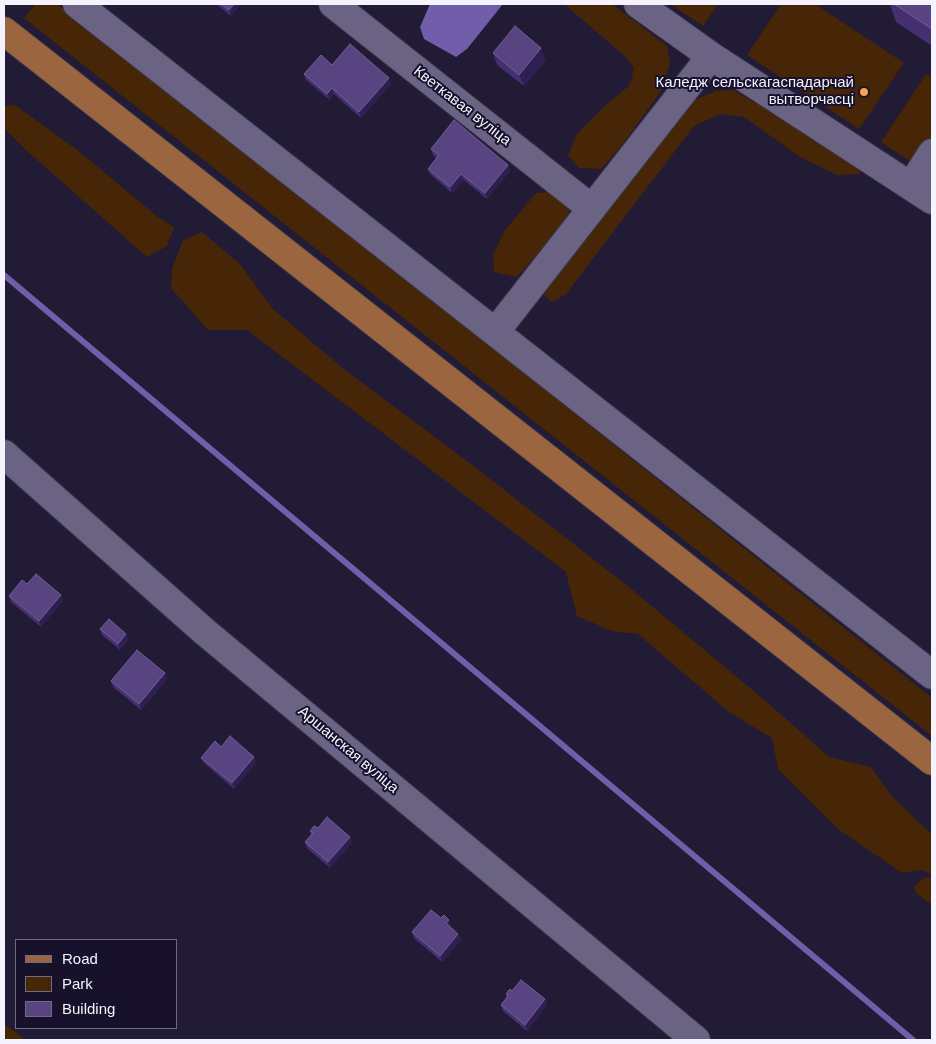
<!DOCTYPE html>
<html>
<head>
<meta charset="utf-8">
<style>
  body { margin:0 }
  #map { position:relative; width:936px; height:1044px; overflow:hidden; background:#211b35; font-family:Helvetica,sans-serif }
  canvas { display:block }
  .frame { position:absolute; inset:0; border:5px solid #f5f3fe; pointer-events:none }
  .legend { position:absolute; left:15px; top:939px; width:162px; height:90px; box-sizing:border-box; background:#18112b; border:1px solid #706b7f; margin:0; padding:6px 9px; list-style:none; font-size:15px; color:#f5f3fe }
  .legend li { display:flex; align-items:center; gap:10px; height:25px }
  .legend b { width:25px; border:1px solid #706b7f }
</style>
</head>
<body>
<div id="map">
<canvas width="936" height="1044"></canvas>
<div class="frame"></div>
<ul class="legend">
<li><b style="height:6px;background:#9b663f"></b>Road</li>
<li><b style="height:14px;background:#472608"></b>Park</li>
<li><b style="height:14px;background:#584480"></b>Building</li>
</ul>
</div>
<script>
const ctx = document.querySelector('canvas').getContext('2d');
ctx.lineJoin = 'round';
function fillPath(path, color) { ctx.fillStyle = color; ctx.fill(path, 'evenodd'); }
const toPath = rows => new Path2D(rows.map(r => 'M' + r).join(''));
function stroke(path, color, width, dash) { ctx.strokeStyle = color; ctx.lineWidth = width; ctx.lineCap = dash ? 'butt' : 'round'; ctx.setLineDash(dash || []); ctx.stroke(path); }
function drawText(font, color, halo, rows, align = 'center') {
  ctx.font = font + ' Helvetica,sans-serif'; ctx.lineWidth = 4; ctx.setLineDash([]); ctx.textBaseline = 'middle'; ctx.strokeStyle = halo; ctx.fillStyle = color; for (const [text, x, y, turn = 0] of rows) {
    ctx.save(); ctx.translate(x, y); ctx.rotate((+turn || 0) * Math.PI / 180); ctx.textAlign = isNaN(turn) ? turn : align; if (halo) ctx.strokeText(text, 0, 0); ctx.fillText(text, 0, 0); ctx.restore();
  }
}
fillPath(toPath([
  [36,4,57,4,176,96,932,698,932,736,24,18],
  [564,4,612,4,667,46,670,64,661,91,622,145,601,169,579,168,568,156,577,134,604,107,630,85,634,68,626,57],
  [670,4,718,4,703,26],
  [781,4,815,4,904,63,859,129,747,55],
  [926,74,932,78,932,137,914,164,881,142],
  [733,90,862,163,860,174,837,175,800,157,744,117,720,114,694,126,566,294,552,302,542,293,685,105,715,91],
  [15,105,80,152,158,217,174,227,167,246,147,257,28,152,4,128,4,106],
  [561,191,572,202,565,222,517,277,494,272,493,255,505,230,536,193],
  [202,232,240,264,272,308,345,370,467,461,629,587,767,702,829,757,871,767,891,795,932,835,932,875,922,870,902,873,838,829,778,769,772,738,729,712,638,634,612,631,577,616,566,572,247,330,208,330,171,288,172,269,183,240],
  [925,877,932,877,932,905,916,893,914,887],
  [4,1024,26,1040,4,1040]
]), '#472608');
fillPath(toPath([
  [430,4,503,4,467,49,456,57,424,39,420,27]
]), '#715da9');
stroke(toPath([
  [4,275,913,1040]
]), '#715da9', 6);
const minor = toPath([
  [77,4,932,675],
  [333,4,591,208],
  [638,4,711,56,932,200],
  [911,186,932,153],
  [496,331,711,56],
  [4,454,205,632,696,1040]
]);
const major = toPath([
  [4,31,932,761]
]);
stroke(minor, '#3a3549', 30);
stroke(major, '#3a3549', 30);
stroke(minor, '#6a6383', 28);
stroke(major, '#9b663f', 28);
fillPath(toPath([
  [216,4,241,4,231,16],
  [887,4,932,4,932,46,896,22,890,5],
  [493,53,546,60,524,86,497,65],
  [332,65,391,84,361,118,334,94,330,100,306,80,304,74],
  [431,149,508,165,510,171,487,199,464,180,452,193,430,174,428,169,436,158,433,155],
  [27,584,63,601,41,627,11,602,9,596],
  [100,629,126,634,128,640,120,650,102,635],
  [165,673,167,679,141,710,113,687,111,681],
  [221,747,256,763,234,789,204,763,201,758],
  [318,828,352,843,330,868,307,848,305,842,311,835,310,831],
  [451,926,450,927,458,934,461,940,442,962,414,938,412,932],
  [512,991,545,999,547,1005,527,1031,503,1011,501,1005,507,997,506,994]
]), '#452f71');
fillPath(toPath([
  [234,4,241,4,231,16,229,10],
  [541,48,546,60,524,86,519,75],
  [389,78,391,84,361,118,359,112],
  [332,88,334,94,330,100,327,94],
  [508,165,510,171,487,199,485,193],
  [461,174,464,180,452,193,450,187],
  [61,595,63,601,41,627,39,621],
  [126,634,128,640,120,650,118,644],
  [165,673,167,679,141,710,139,704],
  [254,757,256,763,234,789,232,783],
  [350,837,352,843,330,868,328,862],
  [449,920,451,926,448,929,446,923],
  [458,934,461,940,442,962,440,956],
  [545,999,547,1005,527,1031,525,1025]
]), '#2f1e52');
const building = toPath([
  [221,4,234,4,229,10,221,4],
  [894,4,932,4,932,29,894,4],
  [515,26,541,48,519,75,493,53,515,26],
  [350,44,389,78,359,112,332,88,327,94,304,74,321,55,332,65,350,44],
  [454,120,508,165,485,193,461,174,450,187,428,169,439,155,431,149,454,120],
  [36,574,61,595,39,621,9,596,22,580,27,584,36,574],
  [109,619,126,634,118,644,100,629,109,619],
  [137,650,165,673,139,704,111,681,137,650],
  [230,736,254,757,232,783,201,758,215,741,221,747,230,736],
  [327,817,350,837,328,862,305,842,313,833,310,831,314,826,318,828,327,817],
  [431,910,441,918,444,915,449,920,446,923,458,934,440,956,412,932,431,910],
  [521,980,545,999,525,1025,501,1005,508,996,506,994,510,989,512,991,521,980]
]);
fillPath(building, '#584480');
stroke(building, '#715f94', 1);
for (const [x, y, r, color] of [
  [864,92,5,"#fb9e50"]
]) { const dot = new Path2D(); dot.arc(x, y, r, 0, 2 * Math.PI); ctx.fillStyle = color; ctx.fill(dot); stroke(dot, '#18112b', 2); }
drawText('15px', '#f5f3fe', '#18112b', [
  ["Каледж сельскагаспадарчай",854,83],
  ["вытворчасці",854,100]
], 'right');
drawText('15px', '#f5f3fe', '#18112b', [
  ["Кветкавая вуліца",462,106,38],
  ["Аршанская вуліца",348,750,40]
]);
</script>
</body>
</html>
